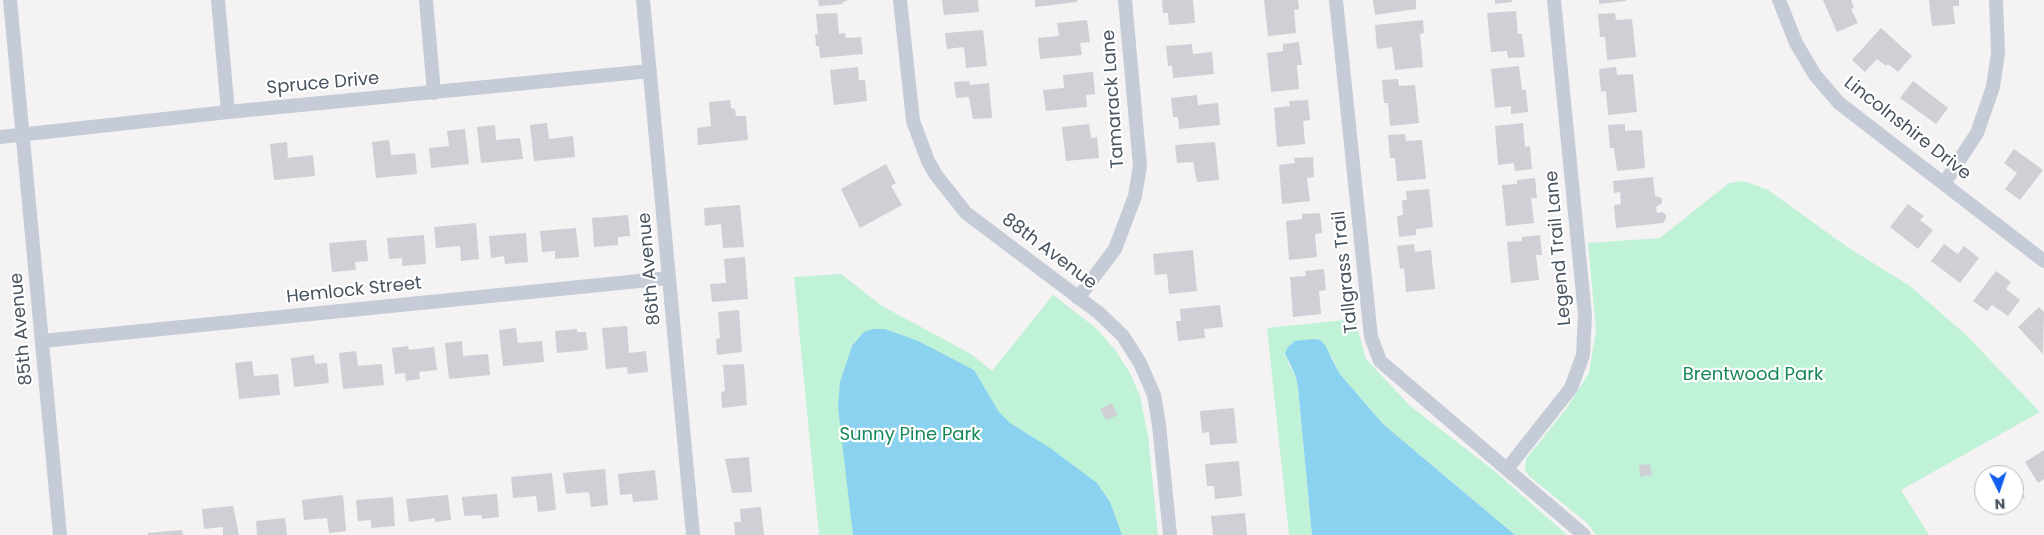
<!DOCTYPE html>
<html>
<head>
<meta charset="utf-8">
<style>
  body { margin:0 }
  #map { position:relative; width:2044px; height:535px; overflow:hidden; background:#f4f2f2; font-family:Poppins,sans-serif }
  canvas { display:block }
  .north { position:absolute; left:1974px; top:465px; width:50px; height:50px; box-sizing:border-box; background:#fff; border:1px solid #b6babf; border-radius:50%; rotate:176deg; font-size:14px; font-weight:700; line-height:20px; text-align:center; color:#485360 }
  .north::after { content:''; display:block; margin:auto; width:18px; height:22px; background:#125dee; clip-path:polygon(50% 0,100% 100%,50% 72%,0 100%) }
</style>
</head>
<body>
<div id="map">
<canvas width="2044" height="535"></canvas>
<div class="north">N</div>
</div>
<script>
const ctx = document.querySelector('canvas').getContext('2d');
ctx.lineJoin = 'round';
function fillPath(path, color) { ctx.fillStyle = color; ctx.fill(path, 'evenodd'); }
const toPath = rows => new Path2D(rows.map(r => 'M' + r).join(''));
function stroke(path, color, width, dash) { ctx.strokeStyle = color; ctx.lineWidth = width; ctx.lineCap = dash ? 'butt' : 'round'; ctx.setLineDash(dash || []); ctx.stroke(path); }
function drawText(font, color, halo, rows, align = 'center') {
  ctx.font = font + ' Poppins,sans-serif'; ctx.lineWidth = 4.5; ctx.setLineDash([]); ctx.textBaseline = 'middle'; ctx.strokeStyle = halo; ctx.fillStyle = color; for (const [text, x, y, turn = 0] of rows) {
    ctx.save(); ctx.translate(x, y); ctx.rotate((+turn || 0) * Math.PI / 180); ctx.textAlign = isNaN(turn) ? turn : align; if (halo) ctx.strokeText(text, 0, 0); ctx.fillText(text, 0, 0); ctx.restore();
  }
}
fillPath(toPath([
  [1744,181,1768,190,1846,246,1910,286,1965,334,2040,412,1901,490,1929,535,1596,535,1587,523,1529,476,1525,470,1526,459,1566,409,1589,373,1596,331,1588,243,1660,238,1729,183],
  [841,274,882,306,971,354,992,371,1053,295,1096,328,1116,351,1130,373,1140,396,1148,436,1158,535,819,535,794,277],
  [1355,319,1366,359,1409,405,1492,469,1567,535,1515,535,1383,424,1339,373,1331,355,1287,361,1296,377,1298,388,1312,535,1289,535,1267,328]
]), '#c0f2d8');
fillPath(toPath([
  [873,329,885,329,918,341,974,370,999,412,1010,423,1050,448,1097,483,1110,502,1122,535,853,535,838,407,840,382,852,346,864,332],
  [1314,339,1320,340,1325,345,1339,373,1383,424,1515,535,1312,535,1298,388,1296,377,1285,353,1288,347,1295,341]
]), '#8bd2f1');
fillPath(toPath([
  [818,0,847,0,847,1,843,2,843,4,819,6],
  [942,0,978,0,979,12,944,15],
  [1035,0,1077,0,1077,2,1035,7],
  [1162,0,1193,0,1195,23,1169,25,1168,13,1163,13],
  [1264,0,1298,0,1299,9,1294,10,1296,33,1268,36],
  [1373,0,1416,0,1416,9,1375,15],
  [1495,0,1512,0,1512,2,1495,4],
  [1599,0,1626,0,1626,1,1599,4],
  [1823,0,1851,0,1854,8,1851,9,1858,23,1837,32],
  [1929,0,1959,0,1959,6,1953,6,1955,24,1932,26],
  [1516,11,1518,34,1522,34,1525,57,1508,58,1507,51,1491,52,1487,13],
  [837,13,839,34,845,33,846,38,861,37,863,54,820,58,819,46,816,46,815,34,818,34,816,14],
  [1615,13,1616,20,1632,19,1636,57,1607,60,1605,37,1600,37,1598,14],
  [1087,20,1090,42,1080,43,1082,55,1040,59,1038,38,1059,36,1057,23],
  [1423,20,1424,33,1420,34,1423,67,1395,70,1392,47,1377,49,1375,25],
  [1881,28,1912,56,1898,72,1888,64,1886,66,1877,59,1865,72,1852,60],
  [983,30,987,66,966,68,964,47,947,49,945,33],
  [1299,42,1302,65,1297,65,1299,89,1271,92,1267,53,1283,51,1283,44],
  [1192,44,1193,54,1212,52,1214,74,1173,78,1172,66,1168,66,1166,46],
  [1519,66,1522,90,1526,90,1528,112,1511,114,1511,106,1495,108,1491,69],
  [858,67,859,80,865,80,867,101,834,105,830,70],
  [1616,67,1617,75,1633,74,1637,112,1608,115,1606,91,1601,92,1599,69],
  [1093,72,1095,94,1086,95,1087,107,1046,111,1043,90,1064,88,1063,75],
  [1398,79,1399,86,1415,85,1419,123,1390,126,1388,103,1384,103,1382,80],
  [969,81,970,85,989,83,992,118,973,119,969,97,956,98,954,82],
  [1913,81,1948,108,1936,124,1900,98],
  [1197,95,1198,105,1218,103,1220,125,1179,129,1178,117,1173,117,1171,98],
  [730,100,731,108,735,109,736,116,746,116,748,140,698,145,697,128,711,126,709,102],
  [1308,100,1310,120,1303,121,1305,144,1277,147,1274,108,1290,106,1289,101],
  [547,123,549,139,573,136,575,157,534,161,530,125],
  [1523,123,1525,147,1530,146,1532,169,1515,171,1514,163,1498,165,1495,126],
  [1089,124,1091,138,1097,137,1099,158,1066,161,1062,127],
  [1625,124,1625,131,1642,130,1645,168,1617,171,1614,148,1610,148,1608,125],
  [495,125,496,140,520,138,523,159,481,163,477,127],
  [465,129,469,164,431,168,429,148,449,146,447,131],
  [1405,134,1406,141,1422,140,1426,179,1397,181,1395,158,1390,158,1388,135],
  [389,140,391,155,415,153,417,174,376,178,372,142],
  [287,142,288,158,313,155,315,176,274,180,270,144],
  [1215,142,1219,180,1197,182,1193,162,1177,163,1175,145],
  [2014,149,2043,170,2020,200,2005,189,2017,173,2004,163],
  [1313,157,1314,177,1307,178,1310,201,1282,204,1279,165,1295,163,1294,158],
  [886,164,896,183,891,186,902,205,860,228,841,189],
  [1653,177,1655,196,1662,198,1662,203,1656,207,1657,213,1662,212,1666,215,1666,219,1663,223,1616,228,1614,205,1621,204,1620,192,1614,193,1613,181],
  [1535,178,1537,198,1531,198,1534,223,1506,226,1502,185,1517,184,1517,180],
  [1429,189,1433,227,1416,229,1416,235,1399,237,1397,216,1403,215,1402,200,1407,200,1406,191],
  [1908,204,1924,216,1920,220,1933,230,1918,249,1890,227],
  [740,205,744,247,723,248,721,224,705,226,704,208],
  [1320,213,1322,233,1315,234,1317,257,1289,260,1286,221,1302,219,1302,214],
  [628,215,630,236,618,237,618,245,594,247,592,218],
  [476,223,479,259,461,261,460,246,436,248,434,227],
  [576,228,579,257,555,259,555,251,542,252,540,231],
  [526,233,528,262,505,264,504,256,491,258,489,236],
  [424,235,426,264,402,266,402,258,389,259,387,238],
  [1540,235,1542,255,1536,255,1539,280,1511,283,1507,242,1522,241,1522,237],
  [366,240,368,261,355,262,356,270,332,272,329,243],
  [1414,244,1415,252,1431,250,1435,289,1406,292,1404,268,1400,269,1397,246],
  [1944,244,1958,254,1964,246,1979,258,1960,283,1931,261],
  [1193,250,1197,291,1169,294,1167,274,1155,275,1153,254],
  [745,257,748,299,712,302,710,284,726,283,724,259],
  [1324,269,1326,290,1319,291,1321,314,1293,317,1290,277,1306,276,1305,271],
  [1996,271,2011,282,2006,289,2020,300,2008,316,1992,305,1987,311,1973,301],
  [1220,305,1223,327,1204,329,1205,338,1178,341,1176,321,1181,321,1180,309],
  [2039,307,2044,312,2043,354,2018,327],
  [739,310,742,352,717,355,716,339,720,338,718,312],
  [627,326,629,353,646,351,648,372,628,374,627,367,606,369,602,328],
  [516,328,518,343,542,341,544,362,503,366,499,330],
  [577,329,577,332,586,332,588,350,557,353,555,331],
  [462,341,463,356,488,354,490,375,449,379,445,343],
  [408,346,409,350,434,347,437,370,419,372,420,379,406,381,405,373,395,374,392,348],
  [356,351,358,366,382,364,384,385,343,389,339,353],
  [314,355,315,364,327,363,329,383,294,387,291,358],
  [252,361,254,376,278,374,280,395,239,399,235,363],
  [744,364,747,405,722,408,721,392,725,391,723,365],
  [1112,403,1118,415,1106,420,1100,409],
  [1234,408,1237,443,1210,445,1209,432,1202,433,1200,411],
  [2044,450,2044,479,2038,483,2025,462],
  [749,457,752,492,732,493,725,459],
  [1239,461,1242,496,1215,499,1214,486,1207,486,1205,464],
  [1650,464,1652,475,1640,477,1639,465],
  [605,469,608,505,591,507,589,492,566,494,563,473],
  [655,470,658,500,633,502,632,494,620,495,618,474],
  [552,473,556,510,538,512,536,496,513,498,511,477],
  [2014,479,2025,497,2014,504],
  [497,494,499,517,482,519,481,515,464,516,462,497],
  [343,495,346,531,329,533,327,518,304,520,302,500],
  [448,495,451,520,435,522,435,518,409,522,406,499],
  [393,497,395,526,371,528,371,520,358,521,356,500],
  [1987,505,2003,505,1992,512],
  [233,506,239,535,223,535,223,527,204,529,202,509],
  [761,507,764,535,735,535,734,522,741,522,740,509],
  [1245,513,1247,535,1213,535,1211,516],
  [285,518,287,535,257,535,256,521],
  [182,530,183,535,148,535,148,533]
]), '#ced0d6');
stroke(toPath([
  [10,0,60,535],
  [218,0,228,112],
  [426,0,434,93],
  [643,0,693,535],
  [900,0,913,121,928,161,936,175,966,213,1099,313,1123,336,1140,363,1154,395,1159,425,1170,535],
  [1336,0,1371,337,1380,361,1584,535],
  [1779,0,1796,43,1815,75,1839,103,2044,261],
  [0,137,228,112,650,71],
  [1945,182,1977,133,1993,87,1998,53,1996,0],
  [1078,298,1115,249,1135,196,1140,166,1125,0],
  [42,341,669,278],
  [1507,469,1571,388,1583,355,1585,315,1554,0]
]), '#c5ccd7', 14);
drawText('18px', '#485360', '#fff', [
  ["Spruce Drive",323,84,-5],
  ["Tamarack Lane",1114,99,-94],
  ["Lincolnshire Drive",1907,129,38],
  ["Legend Trail Lane",1559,248,-95],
  ["88th Avenue",1049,252,37],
  ["86th Avenue",650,269,-95],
  ["Tallgrass Trail",1346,272,-96],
  ["Hemlock Street",354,291,-6],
  ["85th Avenue",22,329,-95]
]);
drawText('18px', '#138758', '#fff', [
  ["Brentwood Park",1753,375],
  ["Sunny Pine Park",910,435]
]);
</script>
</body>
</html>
